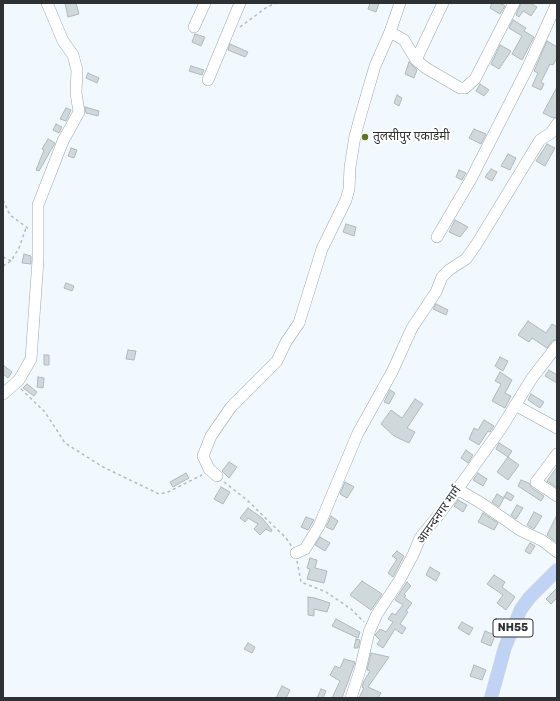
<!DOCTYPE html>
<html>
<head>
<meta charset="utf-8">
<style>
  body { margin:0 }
  #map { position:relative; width:560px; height:701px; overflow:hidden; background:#f1f9ff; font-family:Rubik,sans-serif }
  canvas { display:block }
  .frame { position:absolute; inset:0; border:4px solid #2e3133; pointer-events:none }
</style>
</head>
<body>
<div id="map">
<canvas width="560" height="701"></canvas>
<div class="frame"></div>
</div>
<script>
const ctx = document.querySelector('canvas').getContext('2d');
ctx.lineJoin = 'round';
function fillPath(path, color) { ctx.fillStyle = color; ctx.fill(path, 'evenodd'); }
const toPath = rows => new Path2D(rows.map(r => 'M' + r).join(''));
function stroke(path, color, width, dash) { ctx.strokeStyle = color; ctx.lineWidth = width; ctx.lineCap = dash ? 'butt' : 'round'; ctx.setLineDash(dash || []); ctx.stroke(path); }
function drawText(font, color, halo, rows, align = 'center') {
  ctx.font = font + ' Rubik,"Noto Sans Devanagari",sans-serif'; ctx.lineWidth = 4; ctx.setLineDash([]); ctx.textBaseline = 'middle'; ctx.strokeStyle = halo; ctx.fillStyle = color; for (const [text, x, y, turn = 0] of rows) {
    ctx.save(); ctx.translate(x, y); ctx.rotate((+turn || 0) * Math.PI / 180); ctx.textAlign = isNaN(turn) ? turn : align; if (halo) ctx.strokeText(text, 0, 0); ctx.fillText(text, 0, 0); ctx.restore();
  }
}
const building = toPath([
  [65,3,76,3,79,14,68,17,65,3],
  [370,3,379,3,376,12,368,9,370,3],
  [492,3,500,3,505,6,500,14,490,8,492,3],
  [521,3,530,3,537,7,531,16,523,11,519,17,516,15,521,3],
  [513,20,526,28,524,31,534,37,522,60,512,54,522,36,509,28,513,20],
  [195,34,205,37,201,46,192,42,195,34],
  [547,41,557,47,557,58,553,65,550,64,541,82,544,84,541,90,532,86,538,73,534,71,547,41],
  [230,44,248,52,245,57,228,50,230,44],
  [500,45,511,51,499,69,491,64,500,45],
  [409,62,417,70,414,78,405,74,409,62],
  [191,66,204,70,202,75,189,71,191,66],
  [88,73,99,78,97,83,86,78,88,73],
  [480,84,489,90,484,96,476,91,480,84],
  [557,87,557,117,553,118,543,113,557,87],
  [397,95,402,98,399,106,394,103,397,95],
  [85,107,99,111,98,116,86,113,85,107],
  [66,108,71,110,66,121,60,119,66,108],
  [56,124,62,127,59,133,53,130,56,124],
  [474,129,486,134,481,144,469,138,474,129],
  [48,139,55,143,39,171,36,170,44,150,42,149,48,139],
  [547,144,555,148,545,166,536,161,547,144],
  [71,148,77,150,74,158,68,156,71,148],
  [508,154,516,158,510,170,501,166,508,154],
  [491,169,497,172,492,181,485,177,491,169],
  [459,170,466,173,462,180,456,177,459,170],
  [455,220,468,227,460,237,449,232,455,220],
  [346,224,356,227,354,236,343,232,346,224],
  [24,254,31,256,31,264,22,263,24,254],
  [66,283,74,286,72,291,64,288,66,283],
  [436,304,448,310,446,315,433,309,436,304],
  [528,321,546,333,552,324,557,327,557,339,552,341,547,348,532,338,529,342,518,335,528,321],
  [128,350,136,351,134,360,126,359,128,350],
  [44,355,49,355,49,365,44,365,44,355],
  [500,357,508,361,503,371,495,366,500,357],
  [3,365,12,372,8,378,3,374,3,365],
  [549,370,557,375,557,383,545,376,549,370],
  [500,372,512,380,505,393,511,396,505,408,492,401,501,384,495,381,500,372],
  [38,377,44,378,43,388,37,387,38,377],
  [27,384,37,392,34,396,23,388,27,384],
  [390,390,395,393,389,404,384,402,390,390],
  [531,394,544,402,540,408,528,400,531,394],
  [415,399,423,404,407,428,415,432,409,443,394,436,381,424,391,410,402,418,415,399],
  [484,420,494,426,490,432,488,431,479,445,469,439,474,428,478,430,484,420],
  [499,443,512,451,508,457,496,449,499,443],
  [466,450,473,455,468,463,461,458,466,450],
  [508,457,519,465,508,480,497,472,508,457],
  [229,462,237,467,229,478,222,471,229,462],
  [557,467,557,486,556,487,547,481,557,467],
  [186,473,189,478,173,487,170,482,186,473],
  [478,473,487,479,483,486,473,480,478,473],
  [521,480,529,483,532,488,544,496,541,501,518,486,521,480],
  [345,482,354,487,347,498,340,494,345,482],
  [221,487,230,492,223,504,214,499,221,487],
  [507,492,514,496,511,501,504,497,507,492],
  [497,494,504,498,499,507,492,502,497,494],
  [458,500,467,505,463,512,454,506,458,500],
  [517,505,523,508,516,519,511,515,517,505],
  [248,508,262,518,272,530,271,532,266,529,260,535,254,529,258,524,248,518,245,522,240,518,248,508],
  [534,512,542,516,534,529,527,525,534,512],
  [483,513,498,523,494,530,478,522,483,513],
  [557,515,557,543,547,535,557,515],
  [331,516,338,521,333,530,326,527,331,516],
  [306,517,314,520,308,530,301,527,306,517],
  [320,537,330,543,325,551,315,545,320,537],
  [530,543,535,546,530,554,525,551,530,543],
  [397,551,404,556,393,577,388,573,397,559,392,556,397,551],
  [310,558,317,560,315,568,327,571,324,583,307,579,310,569,307,568,310,558],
  [430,567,440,573,436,581,426,575,430,567],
  [494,575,505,582,502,587,515,597,506,610,497,603,503,595,487,584,494,575],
  [362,581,382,594,371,610,350,595,362,581],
  [407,582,411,586,404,594,406,596,404,597,412,603,406,611,408,612,400,624,406,628,402,634,395,629,383,648,377,644,380,640,375,635,380,629,386,632,393,622,388,619,392,613,395,615,403,605,395,600,407,582],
  [557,588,557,598,551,604,546,599,557,588],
  [308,597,315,598,330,603,327,612,314,609,314,616,308,615,308,597],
  [336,619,360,632,358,638,332,626,336,619],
  [462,622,473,628,469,635,458,628,462,622],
  [485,631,495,635,491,646,481,642,485,631],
  [356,639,360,640,358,648,354,648,356,639],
  [248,643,255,647,252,653,244,649,248,643],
  [371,653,389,657,368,687,381,693,378,698,359,698,364,688,362,687,364,681,370,671,367,670,371,653],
  [344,659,355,662,353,668,342,698,332,698,340,681,330,675,335,666,340,668,344,659],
  [474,665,486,670,482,680,470,676,474,665],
  [282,686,290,690,286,698,276,698,282,686],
  [321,689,326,691,323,698,317,698,321,689]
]);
fillPath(building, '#cfd9db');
stroke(building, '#afb9bb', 1);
const minor = toPath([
  [194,27,205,3],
  [390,32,404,40,416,60,426,68,460,88,465,88,475,79,514,3],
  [416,60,443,3],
  [208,80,240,3],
  [437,237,471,179,527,69,557,3],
  [3,394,19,380,31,359,38,260,38,205,63,141,79,112,76,93,77,70,73,55,63,41,47,3],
  [515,405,557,428],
  [557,454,536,482,557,496],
  [217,476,209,469,203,456,211,436,231,407,277,361,286,342,299,323,322,249,346,200,349,189,350,167,355,136,361,114,375,66,390,32,400,3],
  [457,489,481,503,520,530,543,541,557,552],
  [296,553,305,549,319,526,358,433,392,372,412,328,436,292,442,277,449,270,466,259,476,245,540,140,551,133,557,124],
  [351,698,360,670,369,632,377,614,399,581,413,555,420,538,441,512,500,430,532,378,557,346]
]);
const major = toPath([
  [491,698,505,647,521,609,530,597,557,570]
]);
stroke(minor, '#9ea5aa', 12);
stroke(major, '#d5d6d6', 14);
stroke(toPath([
  [240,27,267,7,277,3],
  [3,200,10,215,29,229],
  [3,257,11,261],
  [3,266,11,261,19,248,26,228],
  [21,389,45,412,65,443,103,467,159,494,168,492,202,475],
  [224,482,247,500,286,538,292,547],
  [297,561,301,582,326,592,351,609,364,622]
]), '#b5bbc0', 1.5, [3, 3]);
stroke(minor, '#fff', 11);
stroke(major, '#c1d3f5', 13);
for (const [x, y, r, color] of [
  [365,137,4,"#5f7322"]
]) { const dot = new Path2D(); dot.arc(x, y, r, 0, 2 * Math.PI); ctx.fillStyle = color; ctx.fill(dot); stroke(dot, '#fff', 1.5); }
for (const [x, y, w] of [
  [513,628,40]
]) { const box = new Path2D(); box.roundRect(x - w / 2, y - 9, w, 18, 3); ctx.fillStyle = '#fff'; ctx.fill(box); stroke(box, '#2e3133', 1); }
drawText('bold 11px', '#2e3133', null, [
  ["NH55",513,628]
]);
drawText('12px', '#2e3133', '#fff', [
  ["तुलसीपुर एकाडेमी",373,137]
], 'left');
drawText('12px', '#2e3133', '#fff', [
  ["आनन्दनगर मार्ग",439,515,-55]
]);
</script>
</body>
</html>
